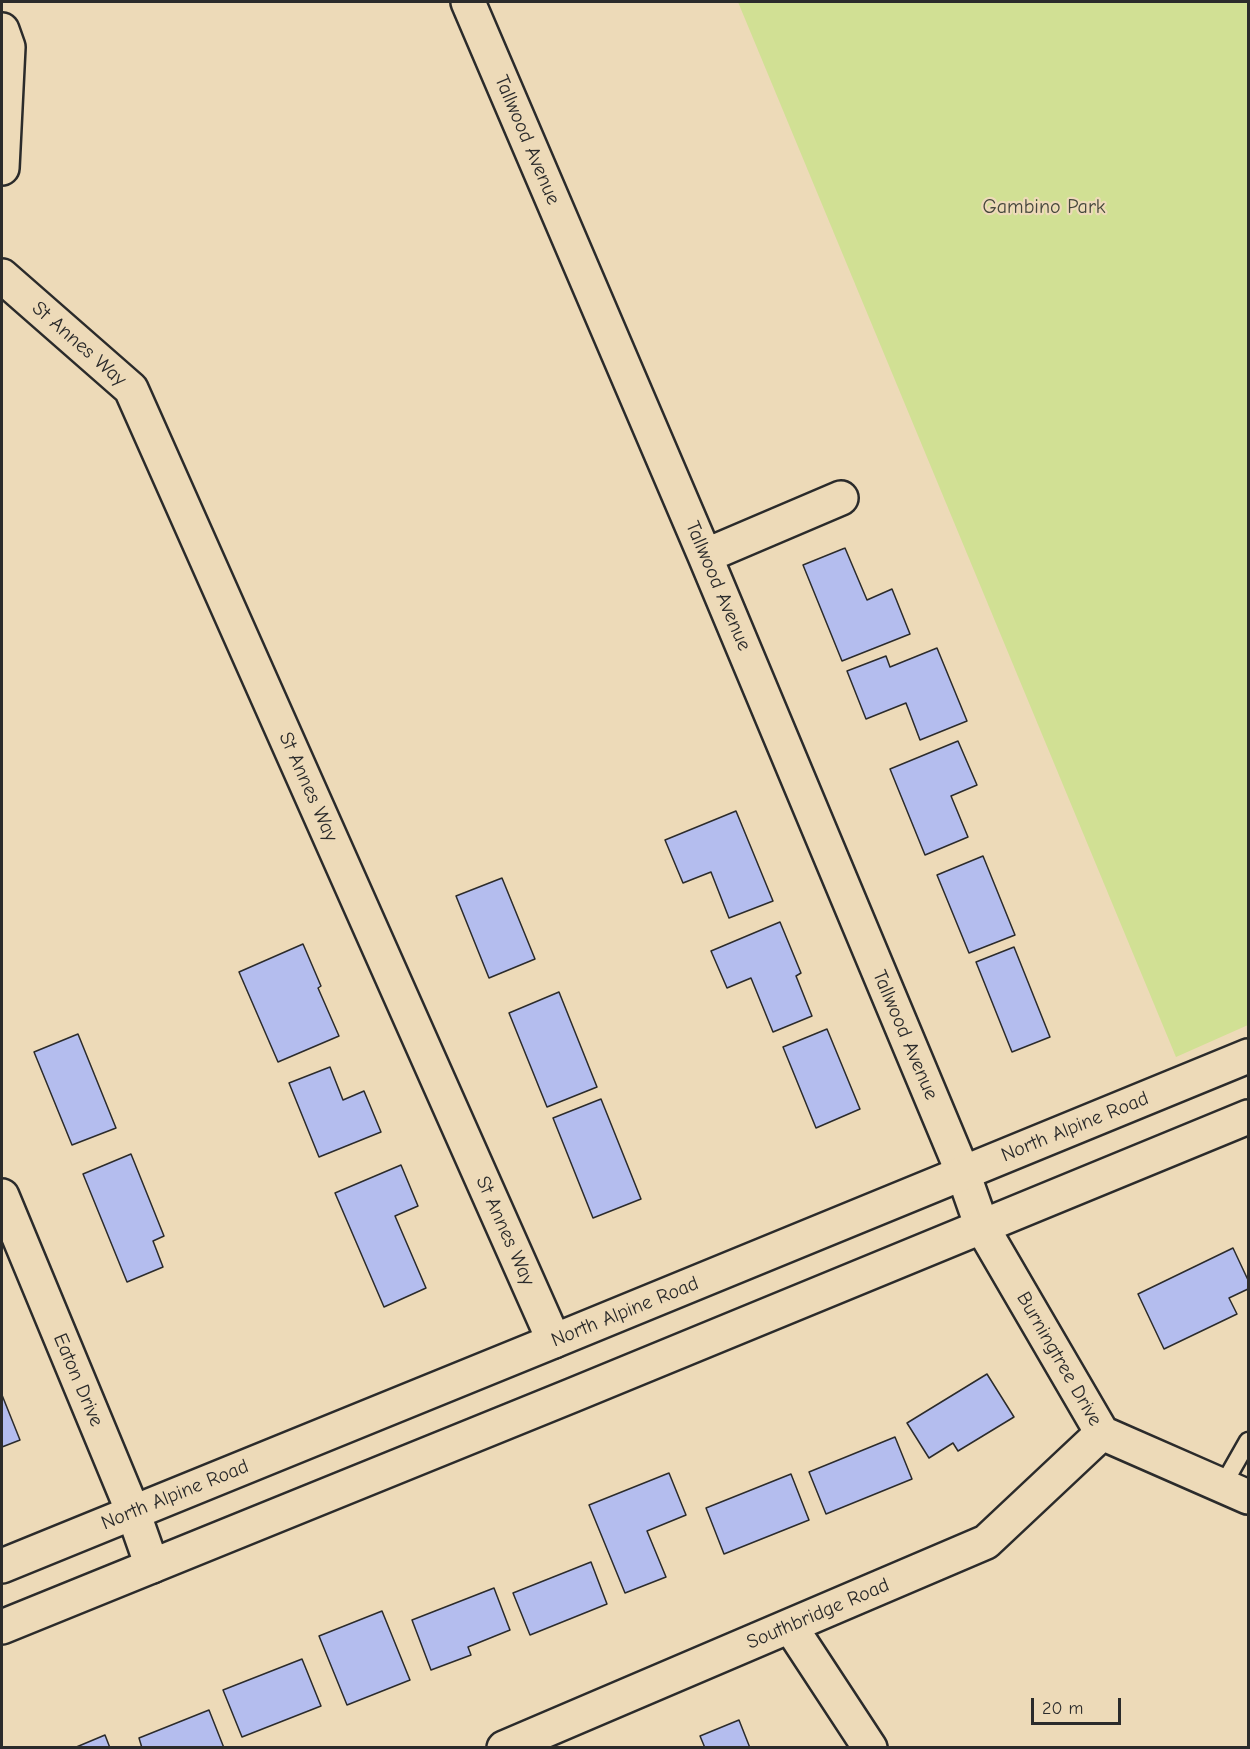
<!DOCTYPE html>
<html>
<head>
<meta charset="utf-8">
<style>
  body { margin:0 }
  #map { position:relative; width:1250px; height:1749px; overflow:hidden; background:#eddab8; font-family:"Comic Neue",sans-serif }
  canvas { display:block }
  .frame { position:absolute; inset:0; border:3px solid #2b2b2b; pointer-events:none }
  .scale { position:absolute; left:1031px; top:1698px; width:90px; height:27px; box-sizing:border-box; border:3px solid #2b2b2b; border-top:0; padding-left:8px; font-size:18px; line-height:21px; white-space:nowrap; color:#2b2b2b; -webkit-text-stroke:4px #eddab8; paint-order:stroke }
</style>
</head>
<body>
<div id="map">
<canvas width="1250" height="1749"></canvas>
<div class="frame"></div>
<div class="scale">20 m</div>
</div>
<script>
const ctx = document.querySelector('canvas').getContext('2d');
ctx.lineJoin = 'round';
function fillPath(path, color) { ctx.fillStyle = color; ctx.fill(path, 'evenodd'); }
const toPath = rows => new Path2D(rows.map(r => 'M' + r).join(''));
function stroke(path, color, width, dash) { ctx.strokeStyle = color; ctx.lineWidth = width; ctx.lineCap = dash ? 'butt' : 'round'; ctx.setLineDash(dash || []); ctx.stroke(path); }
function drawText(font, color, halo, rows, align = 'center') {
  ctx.font = font + ' "Comic Neue",sans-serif'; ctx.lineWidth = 4.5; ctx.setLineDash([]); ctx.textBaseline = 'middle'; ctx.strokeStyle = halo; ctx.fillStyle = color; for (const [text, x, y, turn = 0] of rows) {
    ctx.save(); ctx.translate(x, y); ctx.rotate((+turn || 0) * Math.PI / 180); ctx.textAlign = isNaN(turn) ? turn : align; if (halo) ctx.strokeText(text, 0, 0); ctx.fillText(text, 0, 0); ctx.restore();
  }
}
fillPath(toPath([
  [738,2,1248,2,1248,1025,1176,1057]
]), '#d1e094');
const building = toPath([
  [845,548,867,600,892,589,910,634,842,661,803,565,845,548],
  [937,648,967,721,920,740,906,703,866,719,847,671,886,656,890,667,937,648],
  [958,741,977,785,951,796,968,837,925,855,890,769,958,741],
  [736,811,773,901,729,918,711,872,683,883,665,840,736,811],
  [983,856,1015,935,969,953,937,875,983,856],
  [502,878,535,959,489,978,456,896,502,878],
  [780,922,801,973,796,976,812,1016,773,1032,751,978,727,988,711,951,780,922],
  [303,944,321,986,318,988,339,1036,278,1062,239,972,303,944],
  [1014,947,1050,1037,1012,1052,976,962,1014,947],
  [559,992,597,1087,547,1107,509,1013,559,992],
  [827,1029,860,1109,816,1128,783,1047,827,1029],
  [78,1034,116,1128,72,1145,34,1052,78,1034],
  [330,1067,343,1100,364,1091,381,1132,319,1157,289,1083,330,1067],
  [601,1099,641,1199,593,1218,553,1118,601,1099],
  [131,1154,164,1236,153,1241,163,1267,127,1282,83,1174,131,1154],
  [401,1165,418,1206,395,1216,426,1288,384,1307,335,1193,401,1165],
  [1233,1248,1248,1280,1248,1289,1229,1298,1237,1314,1164,1349,1138,1294,1233,1248],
  [987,1374,1014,1417,958,1451,953,1443,929,1458,907,1423,987,1374],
  [2,1395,20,1440,2,1447,2,1395],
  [895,1437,912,1479,826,1514,809,1472,895,1437],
  [669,1473,686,1515,647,1531,666,1577,625,1593,589,1505,669,1473],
  [791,1474,809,1520,724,1554,706,1508,791,1474],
  [591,1562,607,1604,530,1635,513,1593,591,1562],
  [494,1588,510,1630,468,1647,471,1655,431,1670,412,1620,494,1588],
  [382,1611,410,1680,347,1705,319,1636,382,1611],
  [302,1659,321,1706,242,1737,223,1690,302,1659],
  [209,1710,224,1748,142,1748,139,1738,209,1710],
  [739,1720,750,1748,705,1748,700,1736,739,1720],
  [105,1735,110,1748,74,1748,105,1735]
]);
fillPath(building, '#b4bdee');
stroke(building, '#2b2b2b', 1.5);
const service = toPath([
  [1223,1485,1248,1441]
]);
const minor = toPath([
  [468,2,705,556,963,1173,982,1227,1102,1433,1248,1497],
  [2,30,8,47,2,168],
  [2,276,131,389,554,1341],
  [705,556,841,498],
  [2,1196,133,1512,152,1566],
  [790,1626,870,1748],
  [504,1748,986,1542,1102,1433]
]);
const secondary = toPath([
  [2,1566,554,1341,1248,1056],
  [2,1627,573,1395,1248,1117]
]);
stroke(service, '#2b2b2b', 21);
stroke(minor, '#2b2b2b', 38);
stroke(secondary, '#2b2b2b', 38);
stroke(service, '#eddab8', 16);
stroke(minor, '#eddab8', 33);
stroke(secondary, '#eddab8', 33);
drawText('20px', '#2b2b2b', '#eddab8', [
  ["Tallwood Avenue",527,140,67],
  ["St Annes Way",79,344,41],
  ["Tallwood Avenue",718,586,67],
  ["St Annes Way",308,787,66],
  ["Tallwood Avenue",905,1035,67],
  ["North Alpine Road",1075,1127,-22],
  ["St Annes Way",505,1231,66],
  ["North Alpine Road",625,1312,-22],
  ["Burningtree Drive",1059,1359,60],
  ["Eaton Drive",78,1380,67],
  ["North Alpine Road",175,1495,-22],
  ["Southbridge Road",818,1614,-23]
]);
drawText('20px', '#44463b', '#eddab8', [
  ["Gambino Park",1044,207]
]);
</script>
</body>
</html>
